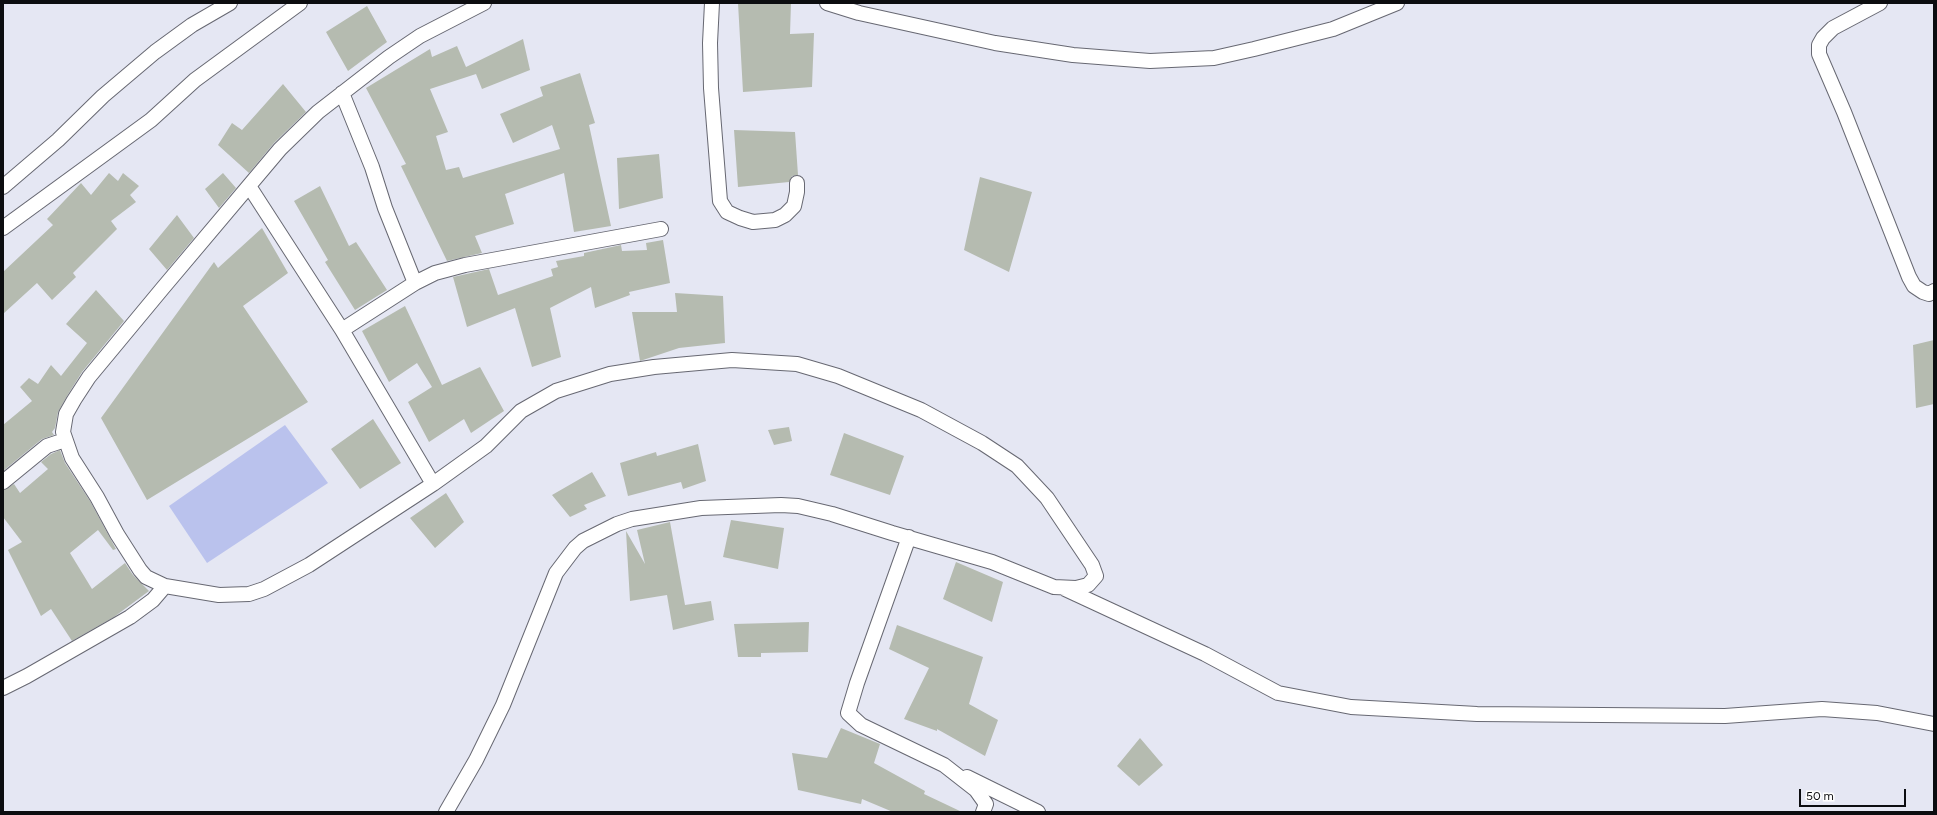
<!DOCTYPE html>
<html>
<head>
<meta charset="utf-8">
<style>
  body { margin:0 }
  #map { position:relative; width:1937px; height:815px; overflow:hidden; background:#e5e7f3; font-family:Figtree,sans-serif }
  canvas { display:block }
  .frame { position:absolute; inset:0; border:4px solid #0c0d10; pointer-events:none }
  .scale { position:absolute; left:1799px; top:789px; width:107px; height:18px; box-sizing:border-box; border:2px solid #0c0d10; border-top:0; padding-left:5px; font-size:12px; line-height:14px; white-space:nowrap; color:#0c0d10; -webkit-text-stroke:3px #fff; paint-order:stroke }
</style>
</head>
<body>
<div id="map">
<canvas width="1937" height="815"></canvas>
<div class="frame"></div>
<div class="scale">50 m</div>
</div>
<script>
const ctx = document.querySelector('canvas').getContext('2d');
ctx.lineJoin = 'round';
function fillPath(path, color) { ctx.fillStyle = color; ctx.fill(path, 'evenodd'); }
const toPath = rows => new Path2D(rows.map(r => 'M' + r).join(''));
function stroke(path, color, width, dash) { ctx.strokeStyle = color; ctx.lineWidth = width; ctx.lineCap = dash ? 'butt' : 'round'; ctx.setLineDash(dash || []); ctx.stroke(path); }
fillPath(toPath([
  [285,425,328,483,207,563,169,506]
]), '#bac2ed');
fillPath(toPath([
  [738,3,791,3,790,34,814,33,812,87,743,92],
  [367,6,387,42,348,71,326,32],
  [523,39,530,70,482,89,476,74,430,89,448,132,436,136,446,170,459,167,463,178,560,149,552,125,513,143,500,114,543,96,540,87,580,73,595,123,589,125,611,226,574,232,564,173,505,194,514,224,475,236,482,253,447,261,401,166,406,164,366,88,430,49,432,57,457,46,466,67],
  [283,84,306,112,274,143,249,173,218,145,232,123,242,130],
  [734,130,795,132,798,175,792,176,789,182,738,187],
  [659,154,663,198,619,209,617,158],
  [109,173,118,181,123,173,139,186,130,195,136,202,111,221,117,229,73,273,76,277,52,300,37,283,3,314,3,272,53,225,47,219,81,183,91,195],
  [223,173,236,188,219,208,205,189],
  [980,177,1032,192,1009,272,964,250],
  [320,186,349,246,356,242,387,290,355,310,325,262,328,260,294,201],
  [177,215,194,238,167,270,149,249],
  [262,228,288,273,243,306,308,402,147,500,101,418,214,262,218,268],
  [663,240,670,283,629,292,630,295,595,308,591,287,550,308,561,357,532,367,515,308,467,327,453,277,489,269,498,295,553,276,551,269,558,267,556,261,584,256,584,253,621,245,622,251,647,250,646,243],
  [96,290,124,321,82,372,67,396,58,412,55,428,52,432,54,435,42,439,3,471,3,425,32,401,20,387,29,378,38,384,51,365,61,376,87,343,66,324],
  [675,293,723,296,725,343,679,348,640,361,632,312,677,312],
  [405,306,442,385,480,367,504,411,471,433,464,419,429,442,408,402,432,387,417,363,389,382,362,331],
  [1934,340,1934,404,1916,408,1913,345],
  [373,419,401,463,360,489,331,449],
  [789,427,792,441,774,445,768,430],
  [844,433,904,456,890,495,830,475],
  [698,444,706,481,683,489,681,482,628,496,620,463,656,452,657,456],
  [60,450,65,463,90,501,116,549,113,550,98,530,70,553,92,589,125,563,133,575,149,591,114,617,72,641,51,609,41,616,8,550,22,542,3,517,3,490,14,484,20,493,48,469,41,462,51,454],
  [592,472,606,496,584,505,587,509,570,517,552,495],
  [446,493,464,522,435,548,410,518],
  [731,520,784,528,778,569,723,557],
  [670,522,685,605,711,601,714,620,673,630,667,595,630,601,626,531,645,564,637,530],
  [956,562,1003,582,992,622,943,599],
  [809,622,808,652,761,653,761,657,738,657,734,624],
  [897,625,983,657,969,704,998,720,985,756,937,729,937,731,904,719,929,668,889,649],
  [841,728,880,744,874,763,925,791,924,794,962,812,893,812,862,799,861,804,798,790,792,753,827,758],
  [1140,738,1163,765,1139,786,1117,766]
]), '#b5bbb0');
const minor = toPath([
  [712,3,710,43,711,88,720,201,727,212,740,218,753,222,775,220,785,215,794,206,797,192,797,183],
  [827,3,859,13,995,43,1073,55,1150,61,1214,58,1254,49,1333,29,1397,3],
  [1880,3,1833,28,1823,38,1819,45,1819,54,1844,112,1909,277,1914,286,1923,292,1929,294,1934,291],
  [342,93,372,167,385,208,415,283],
  [249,186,342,330,433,484],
  [3,187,58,140,103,96,155,52,192,25,230,3],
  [3,228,151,120,195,80,300,3],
  [342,330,415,283,435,273,465,265,661,229],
  [3,482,47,446,65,440],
  [909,537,857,683,848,713,861,725,944,765,976,790,986,804,983,812],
  [1065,589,1205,654,1278,693,1351,707,1477,714,1725,716,1822,709,1877,713,1934,724],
  [3,688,27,676,130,617,153,600,165,586],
  [967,777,1038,812],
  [446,812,476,760,503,705,556,573,575,548,583,541,617,524,632,519,701,508,781,505,798,506,832,514,892,533,992,562,1054,587,1076,588,1088,585,1096,576,1092,565,1047,498,1017,466,982,443,921,410,838,376,797,364,732,360,654,367,610,374,556,391,521,411,486,446,433,484,309,565,264,589,249,594,219,595,165,586,146,577,140,570,117,534,97,497,72,458,63,432,66,414,74,400,89,377,162,289,280,149,318,112,389,57,420,36,484,3]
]);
stroke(minor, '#676872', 16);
stroke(minor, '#fff', 14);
</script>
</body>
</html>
